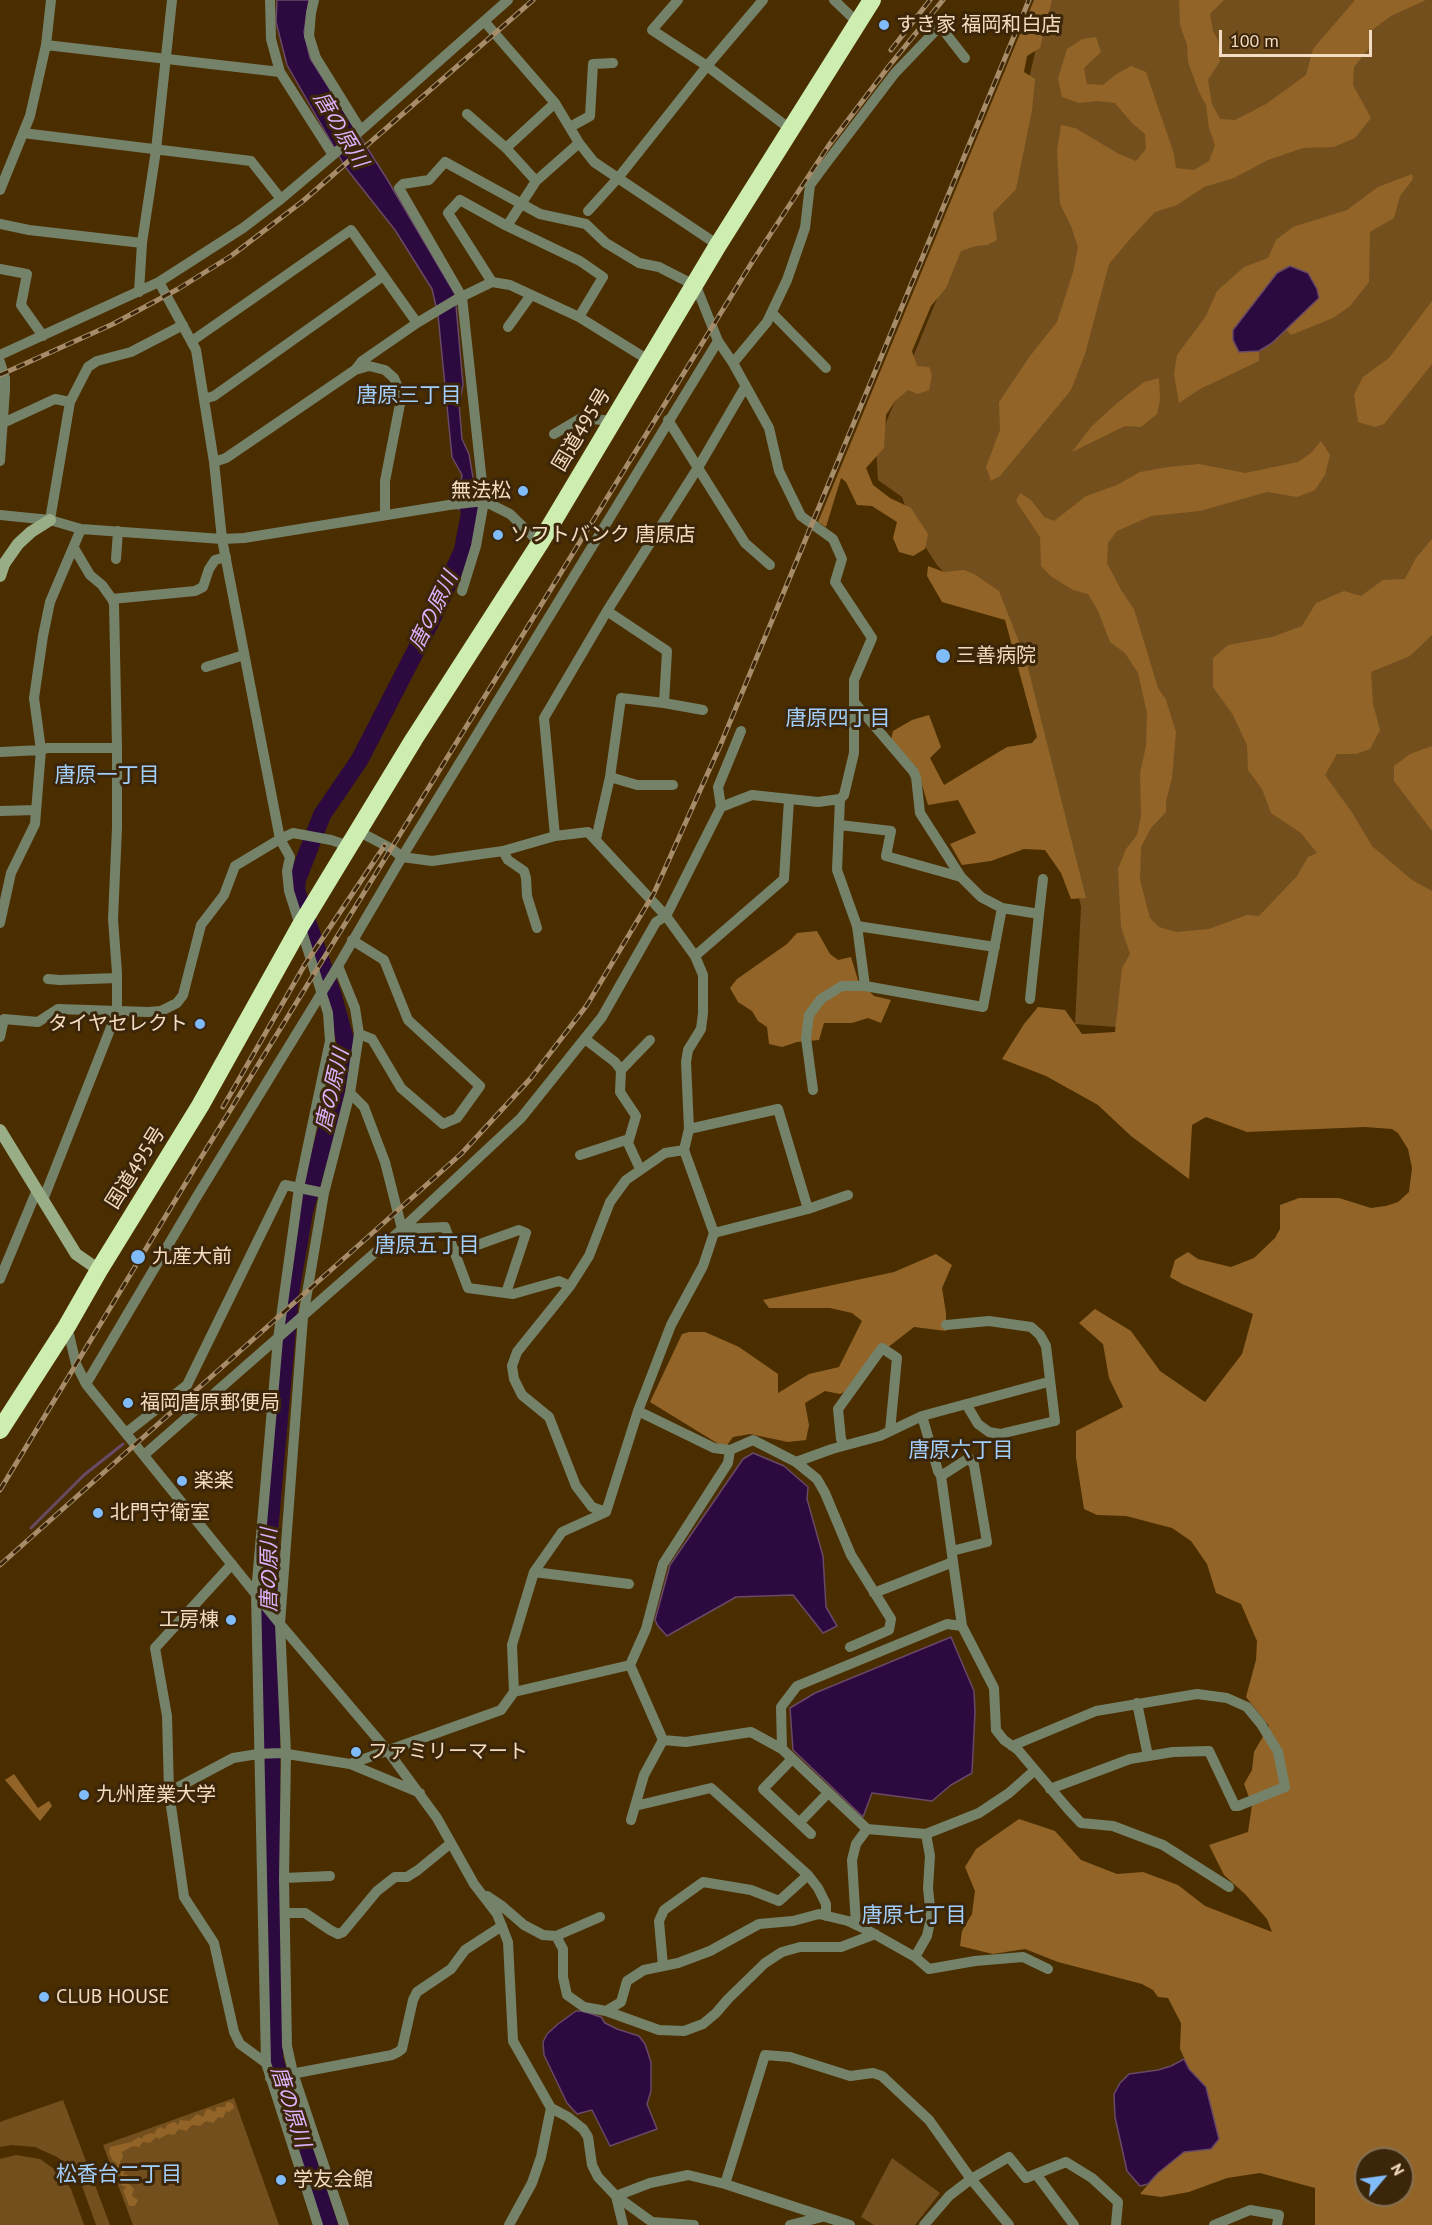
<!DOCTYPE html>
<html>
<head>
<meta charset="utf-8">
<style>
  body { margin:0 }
  #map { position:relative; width:1432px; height:2225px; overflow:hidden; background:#4b2e00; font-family:"PT Sans",sans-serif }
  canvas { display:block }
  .north { position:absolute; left:1354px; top:2147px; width:60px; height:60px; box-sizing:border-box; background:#3b2609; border:2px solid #856f53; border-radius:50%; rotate:61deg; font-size:16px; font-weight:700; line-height:24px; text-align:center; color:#f4dcc2 }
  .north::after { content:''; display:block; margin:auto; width:21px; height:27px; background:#81bcfa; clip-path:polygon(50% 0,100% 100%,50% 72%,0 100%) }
  .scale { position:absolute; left:1219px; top:30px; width:153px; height:27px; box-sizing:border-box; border:3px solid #f4dcc2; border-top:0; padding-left:8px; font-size:18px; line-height:21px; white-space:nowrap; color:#f4dcc2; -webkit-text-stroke:4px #3b2609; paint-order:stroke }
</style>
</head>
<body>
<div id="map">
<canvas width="1432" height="2225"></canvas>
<div class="north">N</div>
<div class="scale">100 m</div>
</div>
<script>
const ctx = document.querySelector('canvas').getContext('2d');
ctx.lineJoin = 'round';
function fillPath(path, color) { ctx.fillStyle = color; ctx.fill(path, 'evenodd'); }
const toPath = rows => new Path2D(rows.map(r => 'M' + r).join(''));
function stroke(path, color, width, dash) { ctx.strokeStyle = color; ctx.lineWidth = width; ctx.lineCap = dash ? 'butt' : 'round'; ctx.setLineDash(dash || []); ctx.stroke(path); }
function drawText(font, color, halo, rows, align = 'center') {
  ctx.font = font + ' "PT Sans","Noto Sans JP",sans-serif'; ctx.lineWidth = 6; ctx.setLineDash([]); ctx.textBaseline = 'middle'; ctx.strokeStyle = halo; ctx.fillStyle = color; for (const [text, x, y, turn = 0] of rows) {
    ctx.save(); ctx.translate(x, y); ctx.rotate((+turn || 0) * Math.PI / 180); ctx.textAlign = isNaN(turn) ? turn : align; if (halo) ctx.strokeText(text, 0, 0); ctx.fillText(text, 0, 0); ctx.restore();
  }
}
fillPath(toPath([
  [1047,0,1432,0,1432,907,1322,937,1116,1027,1075,1024,1081,907,1064,830,1008,617,946,575,937,565,913,528,902,497,878,480,876,447,962,238,1007,175],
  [234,2098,279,2225,133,2225,103,2145],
  [63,2100,110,2225,96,2225,81,2183,67,2164,57,2157,35,2147,12,2145,0,2147,0,2122],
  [16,2155,40,2159,61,2174,71,2189,84,2225,0,2225,0,2159],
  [892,2158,940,2193,915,2225,874,2225,861,2217]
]), '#744f1e');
fillPath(toPath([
  [1034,0,1052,0,1040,48,1027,56,1024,72,1035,79,1032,110,1016,189,993,213,997,240,987,245,976,246,961,251,946,288,931,306,912,351,917,366,929,367,932,375,929,390,918,394,908,390,895,401,886,415,884,448,866,468,873,485,890,498,911,508,928,534,925,549,913,556,899,552,893,538,897,522,872,506,857,505,846,482,841,478,826,527,818,522],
  [1179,0,1224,0,1210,14,1213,31,1218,40,1220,61,1208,80,1212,104,1220,119,1235,120,1266,104,1306,75,1313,49,1355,0,1426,0,1391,16,1372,30,1370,47,1354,67,1353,85,1371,118,1355,138,1334,147,1303,148,1268,160,1234,178,1204,187,1177,205,1155,212,1130,239,1109,264,1085,354,1071,390,1000,476,991,481,986,467,1000,430,999,402,1030,356,1057,322,1073,272,1078,247,1071,226,1060,204,1057,151,1061,125,1075,128,1119,154,1136,161,1146,149,1145,134,1132,123,1115,103,1098,101,1079,103,1062,97,1058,79,1067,49,1082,39,1096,37,1101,52,1084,68,1087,84,1103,85,1115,75,1131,66,1146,72,1174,154,1176,168,1194,170,1209,161,1215,145,1209,128,1206,105,1199,92,1188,62,1187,45,1180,25],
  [1412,174,1413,179,1400,196,1394,218,1370,232,1369,282,1350,306,1333,318,1291,335,1282,325,1239,352,1259,351,1259,361,1200,389,1179,403,1174,374,1177,355,1206,316,1217,291,1244,267,1268,258,1276,240,1293,227,1347,210,1378,187],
  [1432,301,1432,364,1384,424,1375,427,1358,422,1354,395,1363,377,1389,358],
  [1159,378,1160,400,1157,414,1141,427,1125,426,1072,452,1091,427,1116,404,1144,382],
  [1321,441,1330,455,1325,475,1315,490,1297,497,1267,492,1200,511,1151,516,1117,531,1108,543,1107,563,1121,590,1134,609,1158,688,1166,700,1176,732,1172,778,1166,801,1166,812,1151,828,1141,847,1140,880,1150,918,1159,927,1176,932,1209,929,1247,915,1259,916,1297,876,1308,857,1317,853,1301,833,1271,813,1262,789,1248,770,1247,745,1233,715,1213,687,1213,658,1228,645,1272,637,1302,626,1316,603,1344,591,1361,596,1383,580,1405,579,1416,558,1432,539,1432,635,1410,656,1371,672,1373,704,1380,730,1370,749,1356,754,1337,754,1325,775,1353,814,1372,846,1412,880,1432,891,1432,2225,1315,2225,1315,2188,1260,2173,1227,2178,1189,2192,1161,2197,1140,2194,1158,2173,1184,2152,1211,2149,1219,2139,1206,2087,1189,2069,1180,2049,1181,2023,1168,1998,1158,1997,1153,1990,1142,1984,1058,1962,1025,1949,993,1954,960,1946,962,1931,972,1914,975,1891,965,1867,976,1849,1019,1819,1055,1831,1081,1860,1117,1874,1143,1872,1178,1885,1205,1906,1272,1932,1267,1919,1245,1894,1224,1875,1209,1845,1248,1832,1252,1805,1244,1784,1252,1770,1254,1752,1269,1726,1246,1697,1256,1660,1257,1641,1241,1604,1216,1593,1207,1564,1191,1541,1172,1528,1126,1516,1097,1515,1084,1509,1076,1458,1076,1431,1123,1407,1109,1378,1103,1344,1079,1323,1095,1309,1131,1331,1160,1371,1205,1402,1242,1354,1253,1314,1182,1284,1170,1277,1175,1260,1188,1252,1198,1259,1231,1267,1254,1258,1275,1238,1280,1229,1280,1205,1299,1198,1339,1198,1371,1208,1386,1206,1398,1202,1409,1192,1412,1168,1408,1149,1398,1133,1392,1129,1365,1127,1247,1132,1206,1117,1192,1125,1189,1179,1131,1136,1098,1105,1046,1076,1002,1059,1024,1024,1038,1007,1065,1010,1082,1034,1115,1032,1122,968,1130,954,1121,927,1118,869,1126,849,1137,835,1141,816,1140,773,1146,746,1147,713,1138,673,1125,653,1110,642,1098,611,1088,594,1073,590,1052,577,1041,566,1040,537,1016,501,1020,493,1031,500,1044,517,1054,521,1086,496,1117,485,1140,472,1168,467,1199,464,1245,473,1298,462,1311,453],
  [1366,2159,1402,2159,1402,2195,1366,2195],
  [928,566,944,572,964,570,974,574,999,591,1026,660,1086,898,1071,899,1061,873,1045,850,1024,849,991,861,962,865,950,844,976,833,958,800,928,805,917,768,891,740,893,731,912,720,929,715,941,747,930,758,944,785,1007,747,1032,743,1037,737,1005,620,942,602,927,576],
  [1432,746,1432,831,1394,781,1394,766,1410,754],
  [817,931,830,954,838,960,851,957,858,980,874,996,891,1000,881,1023,868,1018,852,1023,824,1023,819,1040,797,1042,782,1047,769,1044,767,1027,758,1021,752,1011,738,1002,730,988,737,979,787,944,797,933],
  [936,1254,952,1265,942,1288,946,1313,946,1331,914,1327,864,1366,860,1385,840,1394,825,1391,805,1403,809,1425,806,1440,788,1442,750,1434,733,1437,725,1448,650,1402,682,1334,689,1332,705,1332,739,1347,778,1374,778,1393,809,1374,839,1367,862,1321,852,1313,830,1308,769,1308,763,1300,894,1272],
  [14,1774,38,1808,49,1801,52,1806,40,1821,5,1780],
  [229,2102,233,2104,234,2108,229,2112,226,2111,223,2118,218,2117,213,2123,206,2121,200,2126,192,2125,186,2131,179,2129,174,2135,168,2134,159,2139,156,2137,150,2143,143,2142,139,2147,133,2146,122,2152,123,2158,120,2161,125,2170,123,2174,128,2175,131,2181,129,2184,134,2189,132,2196,138,2200,135,2206,129,2206,123,2190,126,2187,121,2185,119,2178,121,2175,115,2168,117,2163,113,2161,109,2153,110,2147,131,2142,139,2137,142,2139,143,2136,151,2133,154,2134,157,2129,160,2127,165,2129,167,2125,174,2122,178,2125,180,2120,189,2121,197,2114,203,2117,206,2110,209,2109,215,2112,217,2107,225,2107,226,2103]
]), '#926427');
const water = toPath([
  [277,0,309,0,304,32,310,58,387,179,455,294,463,385,459,404,462,439,469,454,478,507,470,513,458,509,455,495,461,482,462,475,452,457,438,315,432,289,395,230,346,168,287,65,276,22,277,0],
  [1290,266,1308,273,1317,289,1319,298,1272,343,1259,351,1239,352,1233,340,1233,330,1277,273,1290,266],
  [753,1453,784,1466,808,1487,807,1499,823,1556,826,1607,837,1626,823,1633,793,1595,736,1597,667,1636,658,1626,655,1620,670,1565,743,1459,753,1453],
  [951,1637,974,1691,975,1712,972,1773,951,1785,932,1801,872,1793,863,1817,793,1750,790,1708,815,1693,951,1637],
  [576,2011,582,2011,601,2017,605,2023,617,2029,639,2036,645,2044,651,2062,651,2091,647,2104,657,2129,610,2146,592,2110,577,2114,567,2103,544,2055,543,2042,547,2034,558,2024,576,2011],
  [1184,2059,1189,2069,1206,2087,1219,2139,1211,2149,1184,2152,1158,2173,1148,2184,1140,2186,1127,2171,1115,2117,1114,2094,1120,2083,1129,2074,1158,2070,1171,2066,1184,2059]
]);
fillPath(water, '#2c0a3f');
stroke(water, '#684966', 1.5);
stroke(toPath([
  [31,1528,84,1475,123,1444]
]), '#684966', 3);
stroke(toPath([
  [329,2225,274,2059,269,1532,290,1294,304,1212,329,1122,346,1043,332,993,296,890,297,880,322,815,360,759,431,621,463,550,470,513,466,497,466,490]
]), '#2c0a3f', 18);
stroke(toPath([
  [270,0,271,39,280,72,333,155],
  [314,0,311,13,309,36,316,58,360,129],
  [678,0,652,30,707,66,790,129],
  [834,0,857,22],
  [484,21,555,103,579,143,594,162,718,245],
  [46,45,280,72],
  [467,114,506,148,536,181],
  [570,127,590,116,593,64,613,63],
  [23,133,251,161,281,199],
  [506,148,555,103],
  [0,190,30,116,46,45,51,0],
  [588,211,618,178,707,66,763,0],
  [0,224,29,230,142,243],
  [507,226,536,181,579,143],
  [0,269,27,274,21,305,43,336],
  [159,282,196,350,214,462,222,539,280,839,293,833,331,840,349,846],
  [492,282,448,213,460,200,507,226,580,261,603,277,579,317],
  [139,292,142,243,156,150,172,0],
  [772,313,826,368],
  [508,327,531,295],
  [192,341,351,230,417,323],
  [0,355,159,282,243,228,281,199,333,155,508,0],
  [0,362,5,378,5,390,0,461],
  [733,363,767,322,787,280,805,228,810,185,824,166,895,73,940,26,965,58],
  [355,370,369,366,385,370,394,378,399,390,400,404,385,481,385,515],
  [204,399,214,396,383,276],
  [668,420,745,543,770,565],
  [3,423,55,399,70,402],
  [554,434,581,418,614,421],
  [214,462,226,458,355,370,362,361,417,323,457,299,492,282,510,285,579,317,650,361],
  [0,515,50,520,81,529,222,539,244,538,449,505,484,501,510,514,540,543],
  [50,520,70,402,88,367,97,361,131,352,183,325],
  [116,559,118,531],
  [462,591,476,546,484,501,462,297,399,188,403,184,429,180,445,162,540,214,586,224,606,243,639,263,659,267,696,286,718,341,733,363,769,428,779,471,801,516,833,539,842,559,835,582,872,638,854,680,854,753,844,795,840,799,837,870,857,926,865,986],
  [112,599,195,591,203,587,209,569,215,560,226,557],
  [206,667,244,655],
  [854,702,913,771,916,777,920,813,961,877],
  [664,703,703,710],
  [0,752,41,750,47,748,117,748],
  [610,777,637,785,673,785],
  [721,807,718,787,741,731],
  [0,811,36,810],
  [555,836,544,718,607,611,699,466,745,387],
  [596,839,610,777,621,698,664,703,667,651,607,611],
  [503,851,508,860,524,871,526,878,527,896,537,928],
  [1002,908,1039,914,1030,999],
  [1039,914,1043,879],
  [0,923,11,873,35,824,41,750,34,698,43,636,50,602,81,529],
  [857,926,995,947],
  [352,940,384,960,408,1020,480,1086,457,1118,443,1124,401,1088,372,1039,359,1034],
  [695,956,784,879,789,800],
  [338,966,355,1008,359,1034,350,1093,364,1107,385,1162,402,1229],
  [335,971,402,857,718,341],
  [48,979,60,980,117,978],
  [0,1037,4,1019,38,1022,58,1009,148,1012,161,1011,177,1003,183,995,201,925,224,895,235,866,280,839,290,857,287,871,289,891,328,1013,330,1041,299,1188,278,1339,256,1593,266,2063],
  [585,1039,615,1062,621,1070,620,1092,636,1116,628,1143,640,1169],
  [621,1070,650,1040],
  [813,1090,806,1038,809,1015,821,999,842,986,865,986,983,1007,1002,908,981,897,961,877,886,856,891,831,840,825],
  [689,1129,778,1109,808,1209],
  [580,1155,629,1139],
  [43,1200,117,1012,117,973,113,919,117,828,117,748,114,604,112,599,102,585,90,575,74,548],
  [402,1229,445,1227,468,1288,513,1294,559,1281,570,1286],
  [714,1233,808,1209,848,1195],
  [455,1253,519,1230,526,1233,506,1293],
  [0,1279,37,1190],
  [946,1325,989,1321,1031,1327,1040,1335,1046,1346,1055,1421,1000,1434,989,1432,978,1424,966,1404],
  [67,1326,76,1364,86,1384,280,1624,387,1750,437,1818,474,1884,497,1914,508,1942,513,2041,551,2108,568,2117,583,2129,588,2137,592,2165,598,2177,616,2196,652,2222,694,2225],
  [86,1384,196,1198,319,997],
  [638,1411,714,1448,730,1450],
  [922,1416,1048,1382],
  [126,1433,187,1385,285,1185,324,1193],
  [844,1445,841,1439,838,1409,882,1348,897,1358,890,1431],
  [144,1455,402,1229,521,1118,602,1017,656,922,666,916,721,807,752,795,818,802,840,799],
  [796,1462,817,1479,825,1493,851,1555,891,1619,889,1630,850,1647],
  [941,1476,969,1458,974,1465,987,1542,952,1551],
  [606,1512,592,1507,576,1486,549,1417,522,1395,514,1379,512,1366,517,1352,570,1286,589,1256,610,1202,626,1180,665,1153,684,1150],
  [232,1564,155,1648,167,1716,169,1792,184,1897,214,1943,234,2032,240,2044,266,2063,318,2225],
  [534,1572,629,1584],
  [874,1593,953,1562],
  [514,1692,630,1665],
  [1137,1703,1148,1756],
  [663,1740,630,1665,646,1629,663,1564,728,1463,730,1450,753,1440,796,1462,832,1449,880,1436,922,1416,938,1471,941,1476,962,1626,994,1688,996,1730,1004,1740,1018,1750,1068,1809,1081,1823,1113,1826,1163,1845,1229,1887],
  [663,1740,686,1742,751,1732,782,1749,867,1829,926,1834,930,1856,928,1888,931,1917,927,1936,915,1957],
  [1012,1746,1096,1711,1197,1694,1227,1698,1247,1707,1261,1724,1278,1752,1285,1787,1238,1806,1235,1806,1209,1751,1173,1752,1130,1759,1050,1789],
  [782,1749,781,1707,797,1686,947,1624,962,1626],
  [792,1759,763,1789,811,1834],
  [350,1764,501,1710,514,1692,512,1645,534,1572,562,1532,606,1512,638,1411,671,1325,703,1266,714,1233,684,1150,689,1129,686,1062,688,1050,701,1029,703,1013,703,975,695,956,666,916,588,832,555,836,503,851,432,861,402,857,392,849,358,831],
  [169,1792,233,1758,258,1754,281,1753,350,1764,420,1793],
  [635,1806,711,1788,808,1875,818,1888,826,1904,826,1916],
  [631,1820,644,1775,663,1740],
  [802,1820,827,1794],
  [926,1834,979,1813,1009,1793,1035,1770],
  [284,1878,330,1876],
  [487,1896,502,1906,524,1925,543,1935,556,1936,600,1917],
  [285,1913,305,1913,330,1930,338,1934,343,1932,377,1891,395,1877,407,1877,418,1870,451,1843],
  [856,1925,852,1860,856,1844,867,1829],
  [556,1936,563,1949,563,1977,567,1995,584,2007,606,2011,621,2002,627,1981,644,1970,678,1963,710,1951,759,1924,793,1921,819,1914,848,1921,869,1931,915,1957,929,1969,975,1961,1023,1957,1048,1969],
  [663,1966,659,1921,664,1910,703,1882,751,1890,779,1901,808,1875],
  [606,2011,659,2030,684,2031,703,2024,716,2013,728,1999,765,1963,782,1952,800,1947,841,1947,875,1934],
  [270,2078,392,2055,398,2052,402,2049,413,2000,417,1992,451,1969,465,1950,502,1926],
  [1036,2174,1074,2225],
  [725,2184,765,2055,790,2057,850,2076,873,2073,882,2076,929,2120,971,2179,1009,2225],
  [616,2196,650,2183,688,2175,725,2184,850,2225],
  [616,2196,623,2225],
  [344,2225,293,2073,287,2046,284,1878,286,1753,280,1624,303,1317,324,1193,350,1093],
  [509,2225,532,2183,541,2157,551,2108],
  [790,2225,822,2217],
  [924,2225,949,2196,971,2179,1009,2157,1026,2178,1066,2162,1092,2178,1118,2202,1116,2225],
  [1214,2225,1250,2210,1279,2215,1277,2225]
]), '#75826a', 10);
stroke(toPath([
  [0,576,4,564,18,544,31,532,50,520],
  [0,1130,76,1254,99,1270]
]), '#99ae86', 12);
stroke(toPath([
  [0,1430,67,1326,99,1270,200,1106,301,925,349,846,414,739,540,543,718,245,872,0]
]), '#cdeeb0', 18);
const rail = toPath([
  [891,50,930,0],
  [0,375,113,324,178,289,231,256,303,201,533,0],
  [223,1107,304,966,385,845],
  [0,1490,202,1156,754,259,829,145,889,66,943,0],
  [0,1565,461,1154,531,1078,587,1005,654,893,720,746,1029,0]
]);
stroke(rail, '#a78c69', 5);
stroke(rail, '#3b2609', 3, [9]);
stroke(toPath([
  [319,997,335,971]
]), '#75826a', 10);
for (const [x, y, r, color] of [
  [884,25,6,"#81bcfa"],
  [523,491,6,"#81bcfa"],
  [498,535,6,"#81bcfa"],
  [943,656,8,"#81bcfa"],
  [200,1024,6,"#81bcfa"],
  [138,1257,8,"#81bcfa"],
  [128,1403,6,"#81bcfa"],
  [182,1481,6,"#81bcfa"],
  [98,1513,6,"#81bcfa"],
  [231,1620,6,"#81bcfa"],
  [356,1752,6,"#81bcfa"],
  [84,1795,6,"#81bcfa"],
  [44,1997,6,"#81bcfa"],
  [281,2180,6,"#81bcfa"]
]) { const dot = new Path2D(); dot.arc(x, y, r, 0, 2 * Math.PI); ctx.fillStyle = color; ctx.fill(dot); stroke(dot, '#3b2609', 2); }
drawText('20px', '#f4dcc2', '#3b2609', [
  ["すき家 福岡和白店",896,25],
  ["無法松",511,491,"right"],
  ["ソフトバンク 唐原店",510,535],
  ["三善病院",956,656],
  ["タイヤセレクト",188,1024,"right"],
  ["九産大前",152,1257],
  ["福岡唐原郵便局",140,1403],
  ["楽楽",194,1481],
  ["北門守衛室",110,1513],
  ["工房棟",219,1620,"right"],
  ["ファミリーマート",368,1752],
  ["九州産業大学",96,1795],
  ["CLUB HOUSE",56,1997],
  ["学友会館",293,2180]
], 'left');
drawText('20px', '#f4dcc2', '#3b2609', [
  ["国道495号",582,430,-59],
  ["国道495号",136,1168,-58]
]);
drawText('italic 21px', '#deb1fe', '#3b2609', [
  ["唐の原川",340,130,59],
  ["唐の原川",434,611,-64],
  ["唐の原川",333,1090,-77],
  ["唐の原川",270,1570,-90],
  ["唐の原川",290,2107,72]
]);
drawText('21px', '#a3cffd', '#3b2609', [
  ["唐原三丁目",409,396],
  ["唐原四丁目",838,719],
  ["唐原一丁目",107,776],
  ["唐原五丁目",427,1246],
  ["唐原六丁目",961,1451],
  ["唐原七丁目",914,1916],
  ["松香台二丁目",119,2175]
]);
</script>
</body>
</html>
